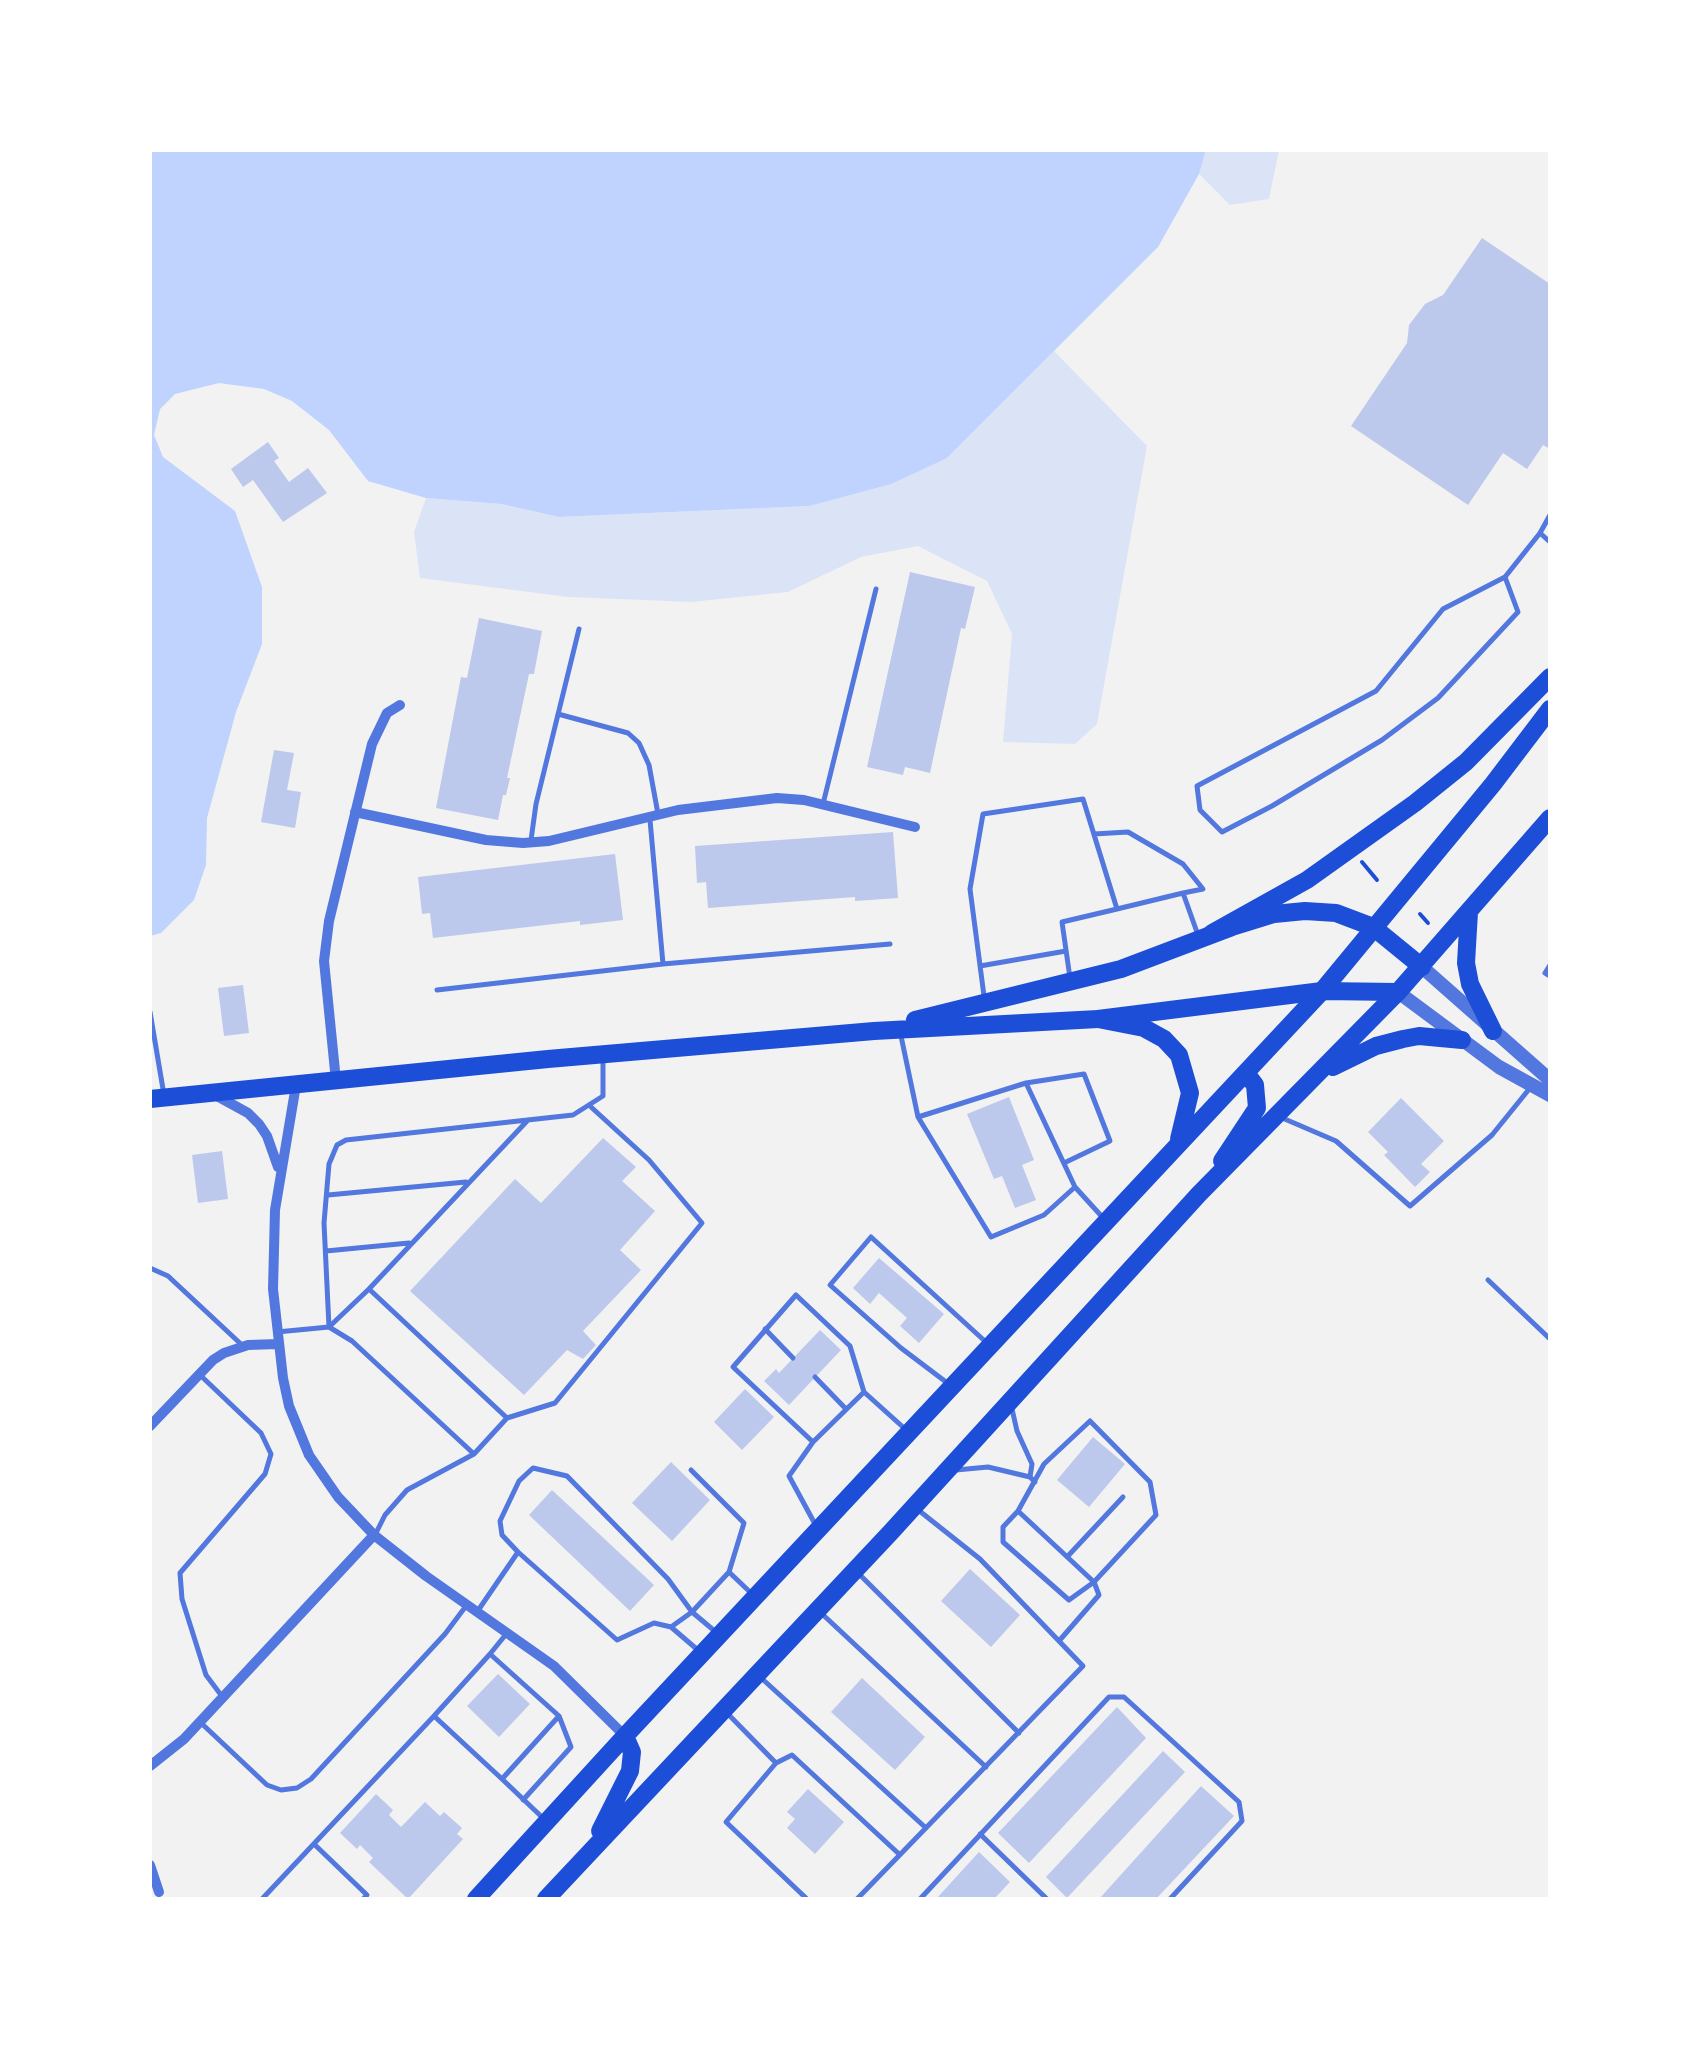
<!DOCTYPE html>
<html>
<head>
<meta charset="utf-8">
<style>
  body { margin:0 }
  #map { position:relative; width:1700px; height:2049px; overflow:hidden; background:#f2f2f2; font-family:"Nunito Sans",sans-serif }
  canvas { display:block }
  .frame { position:absolute; inset:0; border:152px solid #fff; pointer-events:none }
</style>
</head>
<body>
<div id="map">
<canvas width="1700" height="2049"></canvas>
<div class="frame"></div>
</div>
<script>
const ctx = document.querySelector('canvas').getContext('2d');
ctx.lineJoin = 'round';
function fillPath(path, color) { ctx.fillStyle = color; ctx.fill(path, 'evenodd'); }
const toPath = rows => new Path2D(rows.map(r => 'M' + r).join(''));
function stroke(path, color, width, dash) { ctx.strokeStyle = color; ctx.lineWidth = width; ctx.lineCap = dash ? 'butt' : 'round'; ctx.setLineDash(dash || []); ctx.stroke(path); }
fillPath(toPath([
  [1206,150,1279,150,1269,199,1230,205,1199,174],
  [1054,351,1147,446,1097,724,1075,744,1003,742,1012,634,987,581,918,546,861,557,788,592,691,602,568,597,420,578,414,532,426,498,501,504,559,517,809,506,947,458]
]), '#dbe4f7');
fillPath(toPath([
  [150,150,1206,150,1199,174,1158,247,947,458,891,484,809,506,559,517,501,504,426,498,368,481,329,430,292,401,264,389,219,383,175,394,160,409,154,435,163,457,235,511,262,587,262,644,236,712,207,818,206,865,194,900,161,933,150,936]
]), '#bfd3fe');
fillPath(toPath([
  [1482,238,1550,284,1550,449,1543,445,1527,469,1503,453,1468,505,1351,426,1407,343,1409,325,1425,304,1443,295],
  [268,442,279,458,274,461,289,482,308,468,327,493,283,522,253,480,243,487,231,469],
  [910,572,975,587,965,629,961,628,930,773,905,767,903,775,867,767],
  [479,618,542,631,534,674,529,674,507,778,510,778,506,795,503,795,498,820,436,808,461,677,467,678],
  [274,750,294,753,287,790,301,792,295,828,261,822],
  [893,832,898,898,855,901,855,897,708,908,706,882,697,883,695,846],
  [615,854,623,920,580,925,580,921,433,938,430,913,422,914,418,877],
  [243,985,249,1033,224,1036,218,988],
  [1009,1097,1034,1160,1022,1165,1036,1200,1015,1208,1002,1176,994,1179,967,1114],
  [1401,1098,1444,1141,1421,1164,1430,1172,1415,1187,1384,1155,1388,1152,1368,1132],
  [603,1138,636,1167,622,1181,655,1211,620,1250,641,1270,583,1331,596,1345,583,1359,567,1350,524,1395,410,1291,515,1179,541,1203],
  [222,1151,228,1199,198,1203,192,1155],
  [879,1258,944,1314,919,1343,900,1326,907,1318,879,1293,870,1304,853,1288],
  [820,1330,841,1350,789,1405,764,1381,776,1369,779,1373],
  [745,1389,774,1417,742,1450,714,1422],
  [1093,1437,1125,1464,1089,1507,1057,1480],
  [671,1462,710,1500,672,1541,632,1503],
  [552,1490,654,1585,630,1611,529,1515],
  [970,1569,1020,1615,991,1647,941,1601],
  [498,1674,530,1704,499,1737,467,1706],
  [862,1678,925,1737,895,1770,831,1712],
  [1117,1707,1146,1738,1029,1863,998,1833],
  [1163,1751,1185,1772,1067,1898,1046,1877],
  [1201,1786,1234,1816,1156,1899,1099,1899],
  [808,1789,844,1822,815,1854,787,1828,795,1819,787,1812],
  [376,1794,393,1810,389,1815,401,1827,425,1802,440,1816,444,1812,462,1828,457,1834,463,1839,408,1899,369,1862,373,1858,360,1845,357,1849,340,1833],
  [979,1852,1010,1882,994,1899,936,1899]
]), '#bdc9ec');
stroke(toPath([
  [1362,862,1377,880],
  [1420,914,1428,923]
]), '#1d4ed8', 4);
stroke(toPath([
  [1550,515,1540,533,1550,542],
  [1505,577,1518,612,1438,698,1382,740,1272,806,1222,832,1200,810,1197,786,1376,691,1443,609,1505,577,1540,533],
  [558,714,628,733,639,743,649,765,658,814],
  [823,804,876,589],
  [650,820,663,964,890,944],
  [1094,834,1128,832,1183,864,1203,889,1183,893],
  [531,840,536,804,579,629],
  [1117,909,1183,893,1198,935],
  [1550,965,1545,973,1550,976],
  [980,966,1066,951],
  [437,990,663,964],
  [984,996,970,889,983,814,1083,799,1117,909,1062,922,1070,978],
  [150,1012,164,1095],
  [901,1036,918,1117,991,1237,1044,1215,1075,1187],
  [1026,1083,1084,1074,1110,1141,1064,1163],
  [918,1117,1026,1083,1075,1187,1105,1220],
  [1280,1117,1336,1141,1410,1206,1492,1135,1530,1088],
  [328,1195,466,1182],
  [326,1251,409,1243],
  [150,1268,168,1276,243,1346],
  [1488,1280,1550,1339],
  [369,1289,528,1120],
  [329,1327,324,1223,329,1164,337,1145,346,1140,573,1115,603,1096,603,1058],
  [329,1327,352,1341,474,1454,407,1490,385,1515,376,1533],
  [765,1329,793,1358],
  [277,1332,329,1327,369,1289,507,1418],
  [199,1374,261,1433,271,1454,265,1474,180,1573,182,1599,206,1675,221,1695],
  [815,1377,846,1409],
  [950,1385,901,1348,830,1285,871,1237,988,1344],
  [1012,1409,1017,1431,1032,1464,1030,1477],
  [1090,1421,1150,1482,1156,1515,1094,1582,1018,1511,1044,1464,1090,1421],
  [813,1442,733,1367,796,1295,850,1346,864,1392,904,1428],
  [474,1454,507,1418,555,1403,702,1223,649,1160,591,1107],
  [691,1470,744,1523,729,1572],
  [956,1470,988,1467,1030,1477,1035,1482],
  [1018,1511,1003,1527,1003,1542,1069,1600,1094,1582,1099,1595,1059,1641],
  [815,1524,789,1476,813,1442,864,1392],
  [518,1552,617,1640,654,1623,671,1627,692,1612,729,1572,751,1593],
  [1067,1557,1123,1497],
  [857,1572,1019,1733],
  [477,1612,518,1552,502,1535,500,1521,519,1481,533,1468,567,1476,668,1579,692,1612,717,1633],
  [820,1612,986,1767],
  [671,1627,699,1651],
  [490,1654,507,1633],
  [759,1676,926,1828],
  [725,1711,776,1763],
  [200,1722,267,1785,281,1790,297,1788,311,1779,445,1634,466,1606],
  [502,1779,434,1716,490,1654,559,1716,502,1779,545,1820],
  [523,1800,571,1747,559,1716],
  [980,1834,1047,1899],
  [314,1844,367,1895,363,1899],
  [262,1899,434,1716],
  [807,1899,726,1822,776,1763,792,1755,899,1854],
  [857,1899,1083,1666,980,1559,917,1509],
  [920,1899,1109,1697,1124,1697,1239,1802,1242,1821,1170,1899]
]), '#5277de', 5);
stroke(toPath([
  [355,812,486,840,523,843,549,841,678,810,777,798,804,800,915,827],
  [336,1081,324,961,329,921,372,744,387,713,400,705],
  [296,1085,275,1210,273,1289,283,1378,289,1406,309,1455,338,1497,374,1535,426,1576,554,1666,625,1736],
  [217,1096,248,1113,259,1124,267,1136,278,1167],
  [150,1426,213,1360,224,1353,248,1345,278,1344],
  [150,1766,184,1739,374,1535],
  [150,1865,159,1892]
]), '#5277de', 10);
stroke(toPath([
  [1422,967,1550,1080],
  [1398,992,1499,1067,1550,1095]
]), '#5277de', 14);
stroke(toPath([
  [915,1020,1121,969,1232,927,1274,914,1305,911,1336,913,1373,927,1422,967],
  [150,1099,548,1059,874,1031,1098,1019,1322,991,1398,992]
]), '#1d4ed8', 18);
stroke(toPath([
  [1469,912,1466,963,1470,984,1493,1031],
  [1212,933,1307,880,1415,803,1466,762,1550,677],
  [1098,1019,1144,1028,1164,1039,1179,1055,1190,1093,1179,1139],
  [1333,1067,1376,1046,1403,1039,1419,1036,1462,1040],
  [1222,1161,1257,1108,1255,1085,1246,1073],
  [600,1831,630,1771,632,1752,625,1736],
  [476,1899,625,1736,1322,991,1493,784,1550,709],
  [546,1899,890,1533,1199,1194,1398,992,1550,818]
]), '#1d4ed8', 18);
</script>
</body>
</html>
